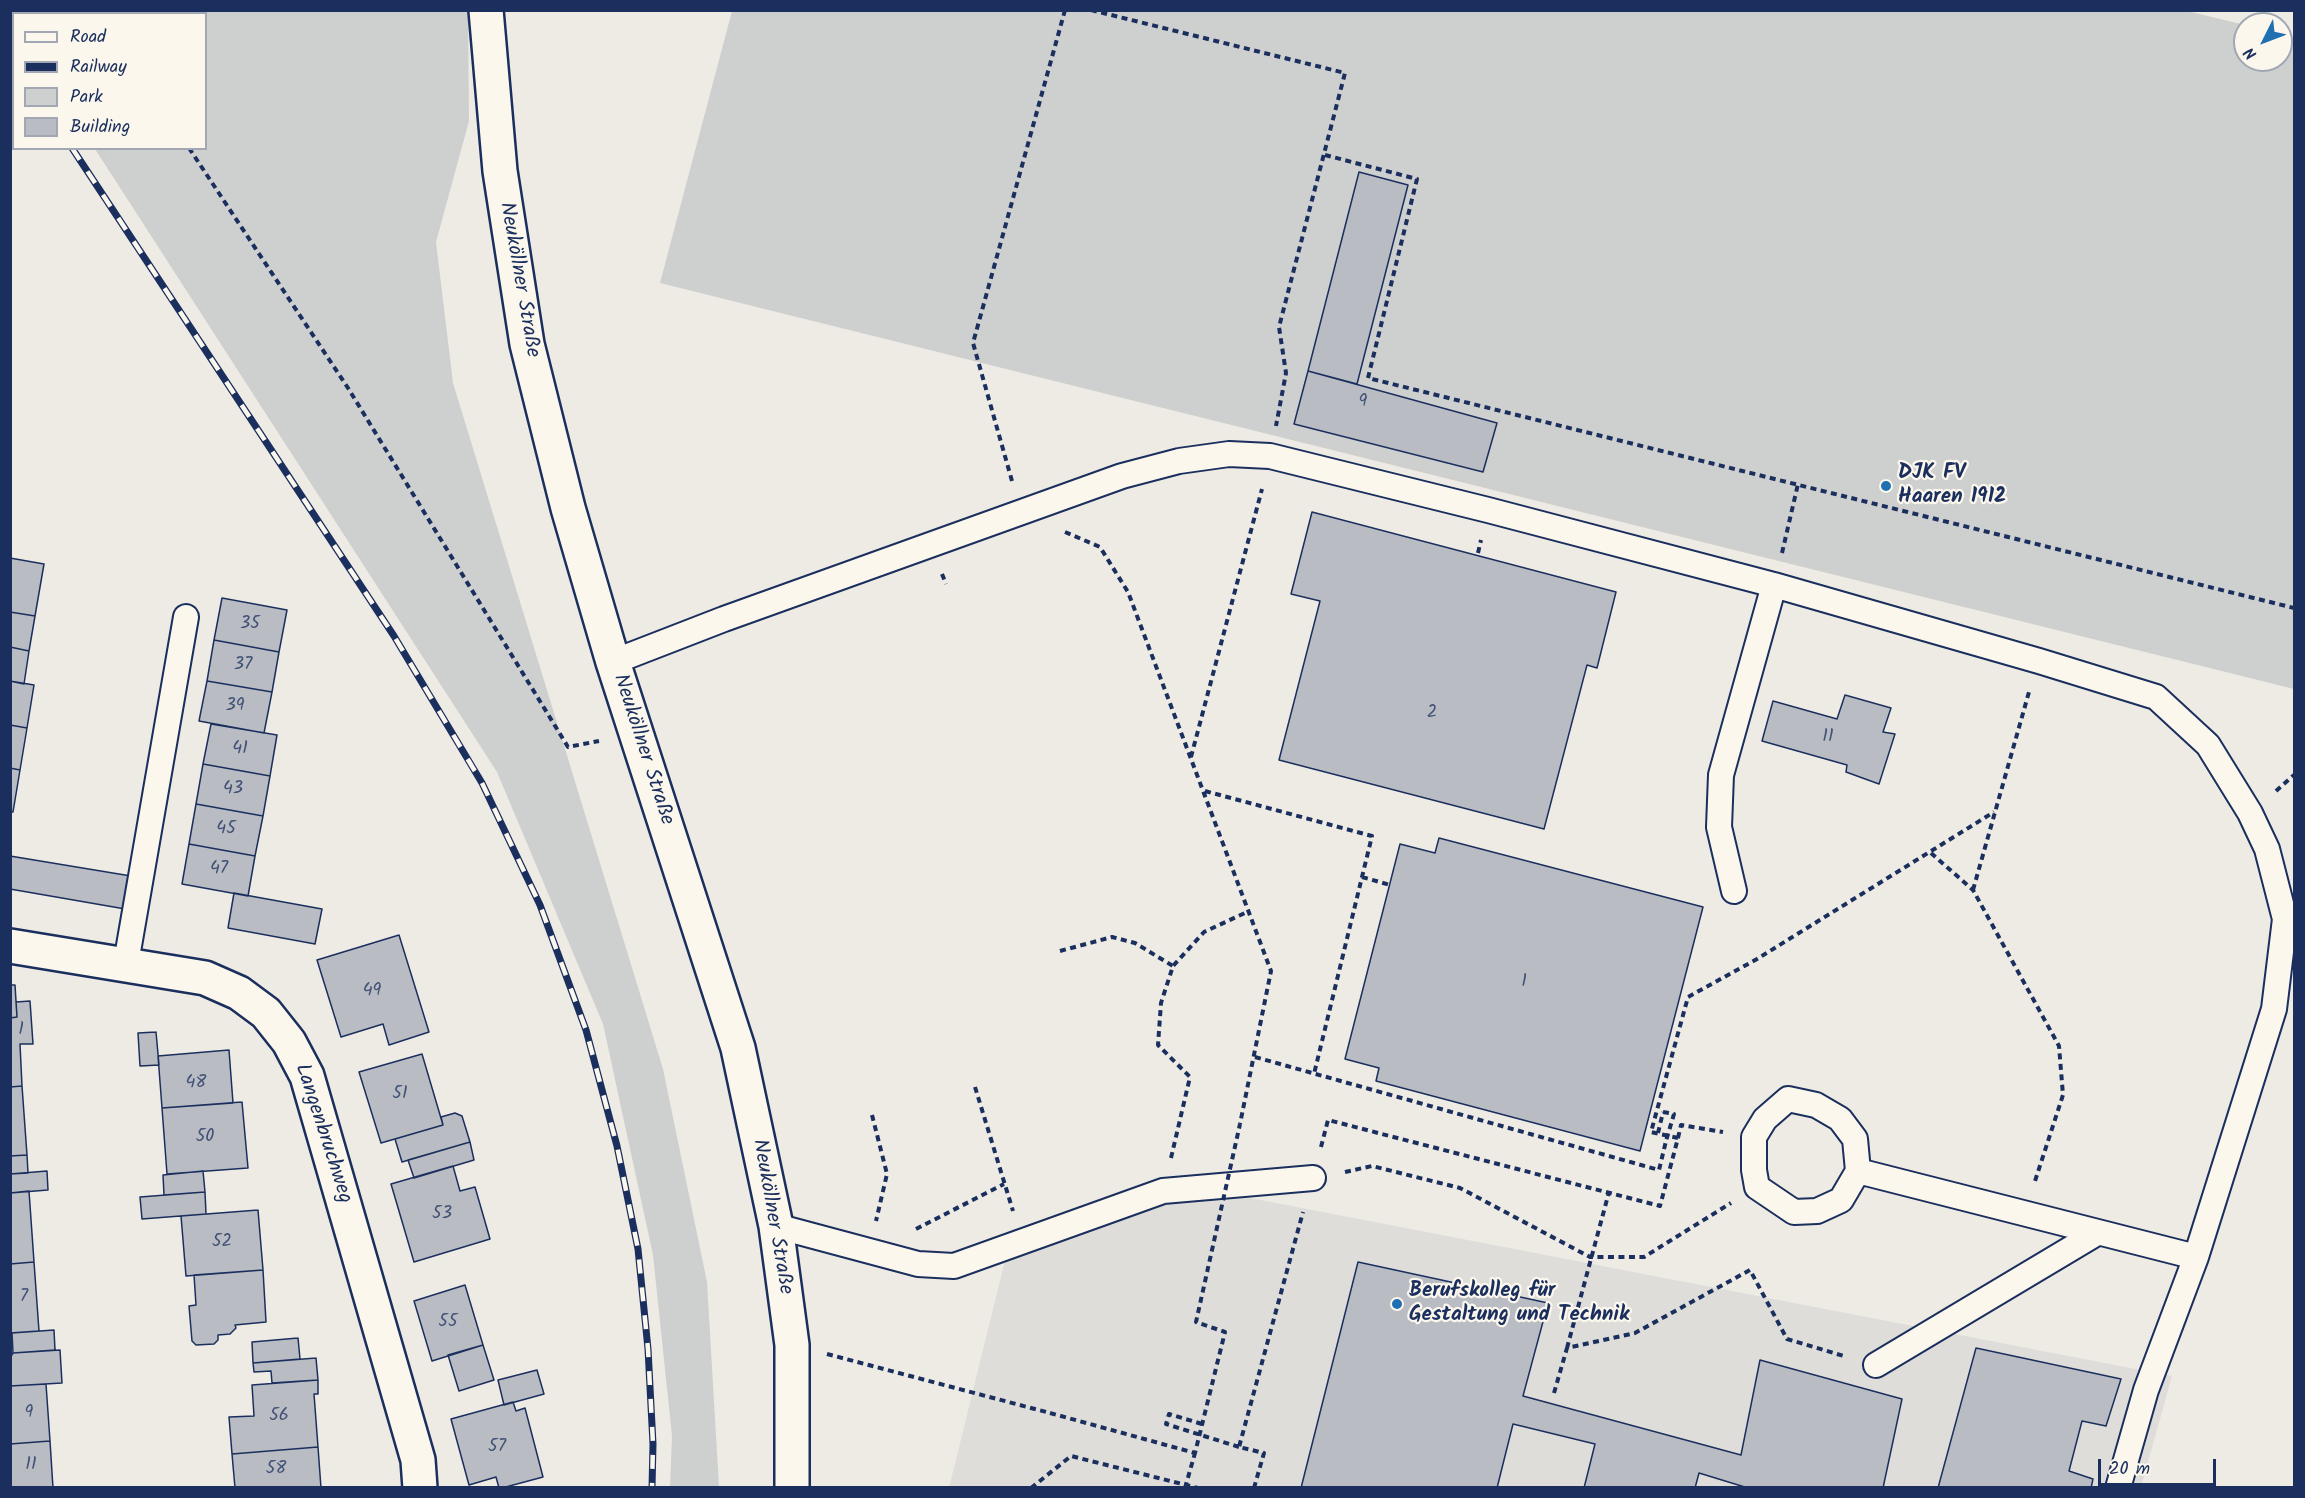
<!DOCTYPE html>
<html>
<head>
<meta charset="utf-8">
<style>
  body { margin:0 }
  #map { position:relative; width:2305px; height:1498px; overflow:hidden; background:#eeebe4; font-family:Kalam,sans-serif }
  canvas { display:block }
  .frame { position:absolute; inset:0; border:12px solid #1b2f5e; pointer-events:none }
  .legend { position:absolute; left:12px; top:12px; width:195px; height:138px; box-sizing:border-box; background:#fbf7ec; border:2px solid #a1a7b3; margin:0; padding:8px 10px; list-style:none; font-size:18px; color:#1b2f5e }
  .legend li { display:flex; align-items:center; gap:12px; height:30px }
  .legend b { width:30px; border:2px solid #a1a7b3 }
  .north { position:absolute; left:2233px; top:12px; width:60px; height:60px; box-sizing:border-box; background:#fbf7ec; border:2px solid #a1a7b3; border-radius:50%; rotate:228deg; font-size:16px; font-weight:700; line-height:24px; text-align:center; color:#1b2f5e }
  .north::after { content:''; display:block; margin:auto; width:21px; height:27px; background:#1f6fb2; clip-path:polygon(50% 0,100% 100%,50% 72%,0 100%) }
  .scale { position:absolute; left:2098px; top:1459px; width:118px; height:27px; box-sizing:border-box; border:3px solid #1b2f5e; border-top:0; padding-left:8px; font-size:18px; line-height:21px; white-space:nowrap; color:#1b2f5e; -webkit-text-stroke:4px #fbf7ec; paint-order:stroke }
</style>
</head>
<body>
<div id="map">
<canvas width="2305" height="1498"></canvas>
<div class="frame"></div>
<ul class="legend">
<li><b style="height:8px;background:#fbf7ec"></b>Road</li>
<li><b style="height:8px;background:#1b2f5e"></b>Railway</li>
<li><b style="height:16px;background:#cecfcf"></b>Park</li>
<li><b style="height:16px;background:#b9bcc3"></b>Building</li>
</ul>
<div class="north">N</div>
<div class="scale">20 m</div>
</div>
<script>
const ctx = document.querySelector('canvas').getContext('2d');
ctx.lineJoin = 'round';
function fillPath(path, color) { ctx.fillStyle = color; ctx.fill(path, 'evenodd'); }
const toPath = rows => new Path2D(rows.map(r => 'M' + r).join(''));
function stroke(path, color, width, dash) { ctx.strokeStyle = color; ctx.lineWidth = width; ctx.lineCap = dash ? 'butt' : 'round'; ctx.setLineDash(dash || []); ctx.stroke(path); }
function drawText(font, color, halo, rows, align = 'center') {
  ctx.font = font + ' Kalam,sans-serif'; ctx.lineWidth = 4.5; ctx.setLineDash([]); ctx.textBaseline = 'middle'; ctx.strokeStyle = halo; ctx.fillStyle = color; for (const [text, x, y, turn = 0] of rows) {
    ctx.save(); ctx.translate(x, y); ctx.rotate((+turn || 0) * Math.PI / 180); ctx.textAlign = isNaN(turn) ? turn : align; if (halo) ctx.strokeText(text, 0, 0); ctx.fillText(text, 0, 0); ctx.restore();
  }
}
fillPath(toPath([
  [1157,1180,2172,1376,2141,1487,949,1488,1012,1232]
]), '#deddda');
fillPath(toPath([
  [11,10,468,11,469,121,436,242,453,383,663,1069,707,1282,719,1487,670,1487,672,1436,653,1255,603,1024,497,772,95,149,206,148,206,14,14,14,13,22],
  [732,11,2187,11,2245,25,2245,60,2281,60,2281,35,2294,38,2294,689,660,283]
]), '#cecfcf');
const building = toPath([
  [1359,172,1408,185,1357,384,1308,371,1359,172],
  [1308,371,1497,423,1483,472,1294,424,1308,371],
  [1312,512,1616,592,1597,668,1587,665,1544,829,1279,760,1320,601,1291,594,1312,512],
  [10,558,44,564,35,616,10,612,10,558],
  [222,598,287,610,279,652,214,640,222,598],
  [10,612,35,616,29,651,10,647,10,612],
  [214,640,279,652,272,692,207,681,214,640],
  [10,647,29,651,24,684,10,681,10,647],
  [10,681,34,685,27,728,10,725,10,681],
  [207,681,272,692,264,733,199,721,207,681],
  [1845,695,1891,708,1883,732,1895,734,1879,784,1846,772,1847,765,1762,741,1773,701,1837,719,1845,695],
  [211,724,277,735,270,776,203,764,211,724],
  [10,725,27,728,20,770,10,768,10,725],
  [203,764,270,776,263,816,196,804,203,764],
  [10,768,20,770,13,812,10,812,10,768],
  [196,804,263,816,255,856,189,844,196,804],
  [1439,838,1703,907,1640,1151,1376,1081,1379,1068,1345,1059,1400,844,1435,853,1439,838],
  [189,844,255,856,248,896,182,884,189,844],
  [10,856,137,877,131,910,10,889,10,856],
  [234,893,322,909,315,944,228,928,234,893],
  [399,935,429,1032,389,1045,383,1024,341,1037,317,960,399,935],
  [10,985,15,985,17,1017,10,1018,10,985],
  [30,1001,33,1044,20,1044,22,1086,10,1087,10,1018,17,1017,16,1002,30,1001],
  [156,1032,159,1065,140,1066,138,1033,156,1032],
  [229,1050,233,1103,162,1108,158,1056,229,1050],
  [422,1054,443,1125,381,1143,359,1072,422,1054],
  [22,1086,27,1155,10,1156,10,1087,22,1086],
  [242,1102,248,1168,167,1174,162,1108,242,1102],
  [455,1113,462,1116,470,1142,402,1162,395,1139,443,1125,441,1117,455,1113],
  [470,1142,474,1160,414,1178,408,1160,470,1142],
  [27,1155,28,1173,10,1174,10,1156,27,1155],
  [453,1166,460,1191,475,1187,490,1239,414,1262,391,1184,453,1166],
  [47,1171,48,1190,10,1193,10,1174,47,1171],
  [203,1171,205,1192,164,1195,163,1175,203,1171],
  [29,1191,34,1262,10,1264,10,1193,29,1191],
  [205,1192,206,1214,142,1219,140,1197,205,1192],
  [258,1210,263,1270,186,1276,181,1216,258,1210],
  [34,1262,39,1331,10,1333,10,1264,34,1262],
  [1358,1262,1548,1303,1523,1396,1741,1455,1760,1360,1902,1399,1883,1488,1748,1488,1699,1473,1695,1488,1584,1488,1595,1444,1513,1424,1497,1488,1301,1488,1358,1262],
  [263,1270,266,1322,235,1325,236,1328,230,1334,218,1335,218,1340,214,1344,196,1345,192,1341,189,1306,196,1305,194,1275,263,1270],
  [465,1285,483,1345,432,1361,414,1301,465,1285],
  [54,1330,55,1350,13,1353,12,1333,54,1330],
  [298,1338,300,1359,253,1363,252,1342,298,1338],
  [483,1345,494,1380,459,1391,448,1355,483,1345],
  [1976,1348,2121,1379,2106,1426,2082,1421,2069,1471,2093,1479,2091,1488,1938,1488,1976,1348],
  [60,1350,62,1383,10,1386,10,1358,13,1353,60,1350],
  [316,1358,318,1380,272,1383,271,1371,254,1372,253,1363,316,1358],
  [537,1370,544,1394,504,1405,498,1380,537,1370],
  [318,1380,318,1394,314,1394,318,1447,232,1454,229,1417,254,1416,252,1385,318,1380],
  [46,1384,50,1441,10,1444,10,1386,46,1384],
  [513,1402,516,1411,525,1408,543,1477,502,1488,499,1488,496,1477,469,1485,451,1419,513,1402],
  [50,1441,53,1488,10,1488,10,1444,50,1441],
  [318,1447,321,1488,235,1488,232,1454,318,1447]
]);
fillPath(building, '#b9bcc3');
stroke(building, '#1b2f5e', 1.5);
const lane = toPath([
  [613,662,724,619,1122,476,1179,461,1229,454,1270,456,1488,510,1774,585,2039,661,2156,697,2208,745,2250,813,2267,849,2285,919,2274,1009,2196,1257,2146,1390,2118,1488],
  [1734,891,1719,827,1721,775,1774,585],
  [126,963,186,617],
  [1858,1171,1855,1139,1840,1119,1816,1105,1788,1099,1765,1119,1754,1137,1754,1170,1757,1187,1794,1212,1817,1211,1841,1200,1858,1171,2196,1257],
  [776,1226,918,1264,954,1266,1163,1191,1313,1178],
  [1876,1365,2097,1233]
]);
const street = toPath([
  [486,10,500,171,527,344,568,508,613,662,738,1048,776,1226,792,1345,792,1488],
  [10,946,205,978,239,993,266,1013,289,1042,307,1076,418,1460,420,1488]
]);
stroke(lane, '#1b2f5e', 28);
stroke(street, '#1b2f5e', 38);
stroke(toPath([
  [111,10,112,14],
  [1091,10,1345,73,1279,327,1286,373,1276,426],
  [189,148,348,388,568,747,599,741],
  [1325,155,1417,179,1368,378,2294,608],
  [1012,481,973,343,1065,10],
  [1065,532,1100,547,1128,592,1271,971,1240,1124],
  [1478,553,1481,540],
  [1782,553,1798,484],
  [942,574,946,584],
  [1191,757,1262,489],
  [1205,791,1372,836,1314,1074],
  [2276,791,2294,775],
  [1931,853,1973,890,2059,1046,2063,1095,2034,1184],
  [1362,877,1390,885],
  [1973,890,2029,692],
  [1060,951,1112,937,1135,943,1173,966],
  [1255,1057,1659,1170,1666,1141],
  [975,1087,1013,1211],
  [872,1115,887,1174,876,1221],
  [1658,1133,1663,1112],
  [1678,1138,1681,1125,1723,1132],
  [1321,1147,1328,1120,1660,1206,1678,1138,1651,1132,1688,997,1757,959,1994,812],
  [1171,1158,1190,1077,1158,1045,1161,1003,1173,966,1204,932,1247,912],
  [1345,1172,1372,1166,1460,1188,1590,1257,1644,1257,1731,1203],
  [916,1229,1004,1184],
  [1567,1348,1609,1192],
  [827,1354,1050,1413],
  [1554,1393,1567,1348,1635,1333,1750,1270,1787,1339,1847,1357],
  [1202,1424,1169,1414,1166,1424,1239,1447],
  [1031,1488,1071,1456,1198,1488],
  [1254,1488,1264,1453,1239,1447,1303,1212]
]), '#1b2f5e', 4, [6, 4.5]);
stroke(lane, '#fbf7ec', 24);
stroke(street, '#fbf7ec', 33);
const rail = toPath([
  [10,56,14,61],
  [72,148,394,636,482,783,540,905,586,1030,617,1146,638,1249,648,1349,653,1444,652,1488]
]);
stroke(rail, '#1b2f5e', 7);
stroke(rail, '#fbf7ec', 4.5, [14]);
stroke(toPath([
  [1663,1112,1674,1114,1666,1141],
  [1050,1413,1195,1453,1225,1332,1196,1322,1240,1124],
  [1185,1488,1195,1453]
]), '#1b2f5e', 4, [6, 4.5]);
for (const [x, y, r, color] of [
  [1886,486,6,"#1f6fb2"],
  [1397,1304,6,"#1f6fb2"]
]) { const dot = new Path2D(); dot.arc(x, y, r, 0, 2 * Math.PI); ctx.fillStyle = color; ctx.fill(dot); stroke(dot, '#fbf7ec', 2); }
drawText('18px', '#425277', null, [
  ["9",1363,403],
  ["35",250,625],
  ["37",243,666],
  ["39",235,707],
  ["2",1432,714],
  ["11",1828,738],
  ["41",240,750],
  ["43",233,790],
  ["45",226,830],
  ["47",219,870],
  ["1",1524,983],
  ["49",372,992],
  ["1",21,1031],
  ["48",196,1084],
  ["51",400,1095],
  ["50",205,1138],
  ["53",442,1215],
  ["52",222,1243],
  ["7",24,1298],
  ["55",448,1323],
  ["9",29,1414],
  ["56",279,1417],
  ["57",497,1448],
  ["11",31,1466],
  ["58",276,1470]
]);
drawText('21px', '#1b2f5e', '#fbf7ec', [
  ["Neuköllner Straße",518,280,80],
  ["Neuköllner Straße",642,750,72],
  ["Langenbruchweg",322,1134,72],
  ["Neuköllner Straße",771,1217,80]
]);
drawText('bold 21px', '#1b2f5e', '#fbf7ec', [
  ["DJK FV",1898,474],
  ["Haaren 1912",1898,498],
  ["Berufskolleg für",1409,1292],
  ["Gestaltung und Technik",1409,1316]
], 'left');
</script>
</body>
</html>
